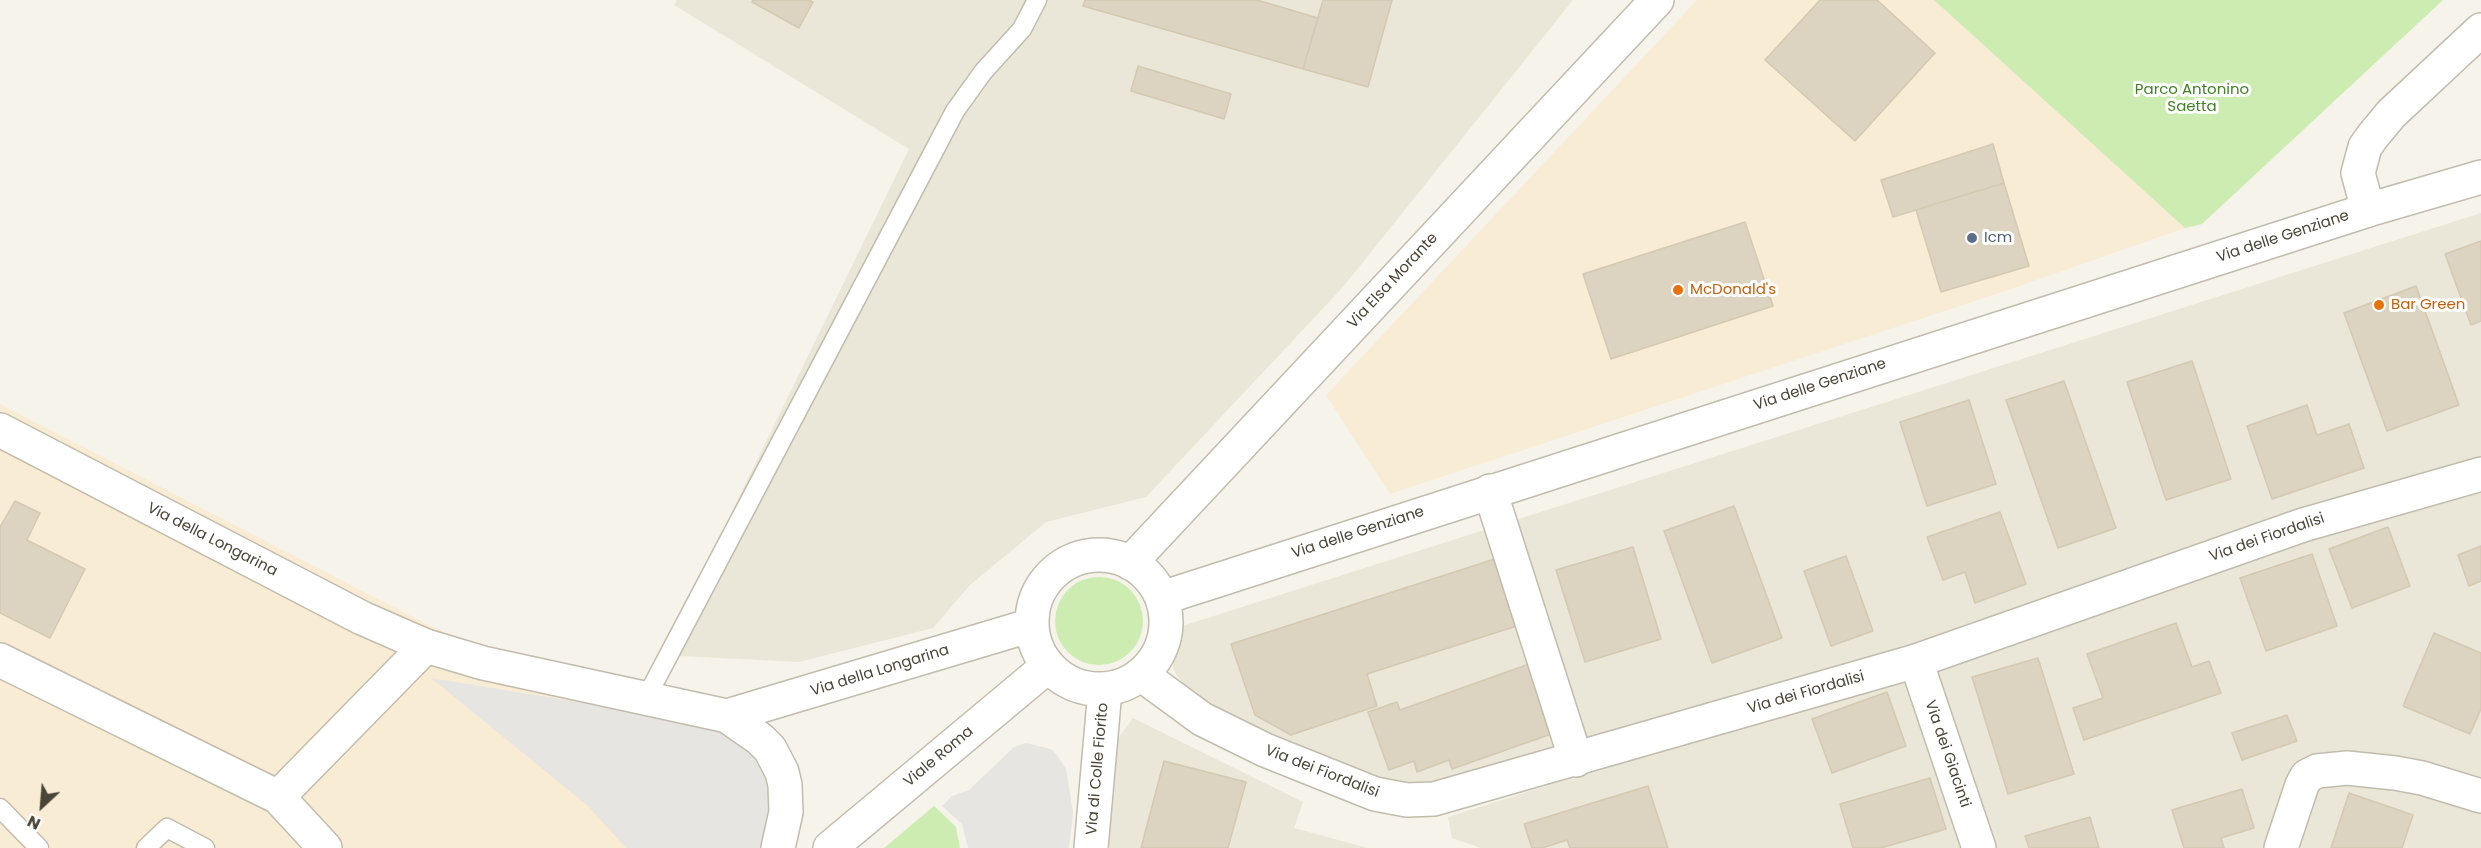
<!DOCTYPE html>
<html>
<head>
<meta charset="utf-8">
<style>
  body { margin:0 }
  #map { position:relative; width:2481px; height:848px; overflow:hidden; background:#f6f3ea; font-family:Poppins,sans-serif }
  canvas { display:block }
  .north { position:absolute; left:12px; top:776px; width:60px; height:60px; -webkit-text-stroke:4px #fff; paint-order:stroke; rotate:206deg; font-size:16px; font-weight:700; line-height:24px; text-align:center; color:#4b4537 }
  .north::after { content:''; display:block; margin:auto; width:21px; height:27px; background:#4b4537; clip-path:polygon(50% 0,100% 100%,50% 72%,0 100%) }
</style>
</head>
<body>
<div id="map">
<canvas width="2481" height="848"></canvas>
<div class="north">N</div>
</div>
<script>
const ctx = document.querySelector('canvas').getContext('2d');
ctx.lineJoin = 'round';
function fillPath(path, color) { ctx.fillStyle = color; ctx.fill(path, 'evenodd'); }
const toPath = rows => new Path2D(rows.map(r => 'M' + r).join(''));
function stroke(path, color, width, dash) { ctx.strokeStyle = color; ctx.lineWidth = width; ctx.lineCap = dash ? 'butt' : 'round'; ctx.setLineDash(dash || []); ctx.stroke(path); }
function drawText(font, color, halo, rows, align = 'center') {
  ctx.font = font + ' Poppins,sans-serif'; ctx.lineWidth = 6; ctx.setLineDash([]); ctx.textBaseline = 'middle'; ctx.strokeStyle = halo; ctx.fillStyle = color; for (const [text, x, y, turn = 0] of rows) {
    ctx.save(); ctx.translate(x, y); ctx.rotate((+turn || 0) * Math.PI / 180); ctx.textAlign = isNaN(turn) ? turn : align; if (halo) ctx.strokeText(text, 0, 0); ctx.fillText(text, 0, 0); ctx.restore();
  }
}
fillPath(toPath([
  [677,0,1573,0,1343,287,1146,497,1046,522,970,585,933,628,799,662,662,655,909,149,674,5],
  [2481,213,2481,848,1481,848,1452,838,1448,817,1569,779,1562,744,1430,783,1383,782,1237,723,1192,699,1173,669,1172,650,1176,628],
  [1133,718,1303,802,1294,828,1368,848,1108,848,1118,738]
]), '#eae6d8');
fillPath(toPath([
  [1697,0,1934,0,2185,228,2008,290,1390,494,1326,395],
  [0,404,432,627,725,738,733,848,0,848]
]), '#f8ecd5');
fillPath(toPath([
  [1934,0,2443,0,2202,224,2185,228],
  '1055 621a44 44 0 1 1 88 0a44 44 0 1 1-88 0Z',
  [934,806,956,827,960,848,884,848]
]), '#cdecb1');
fillPath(toPath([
  [431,678,707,723,758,754,775,797,763,848,626,848,588,806],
  [1026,743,1051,749,1057,755,1066,769,1073,813,1069,848,968,848,962,824,942,806,952,796,969,790,1014,747]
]), '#e7e5e2');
const building = toPath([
  [753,0,809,0,813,2,799,28,752,2,753,0],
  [1085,0,1257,0,1318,18,1303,69,1083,6,1085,0],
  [1323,0,1392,0,1368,87,1303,69,1323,0],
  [1820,0,1877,0,1935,53,1855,141,1765,60,1820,0],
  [1138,66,1231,94,1224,119,1131,91,1138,66],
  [1993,144,2004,183,1893,217,1881,180,1993,144],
  [2004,183,2029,266,1941,292,1916,210,2004,183],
  [1745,222,1773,306,1611,359,1583,274,1745,222],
  [2481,241,2481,321,2471,325,2445,254,2481,241],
  [2416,286,2459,405,2387,431,2344,313,2416,286],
  [2192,361,2231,479,2166,500,2127,382,2192,361],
  [2064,381,2116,528,2058,548,2006,400,2064,381],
  [1969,400,1996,484,1927,506,1900,422,1969,400],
  [2307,405,2317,435,2349,424,2364,468,2272,499,2247,426,2307,405],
  [15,501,40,513,27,540,85,569,50,638,0,613,0,527,15,501],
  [1734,506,1782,638,1712,663,1664,531,1734,506],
  [2000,512,2026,584,1975,603,1965,572,1943,580,1927,537,2000,512],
  [2388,527,2410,586,2352,608,2329,549,2388,527],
  [2481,546,2481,581,2469,586,2458,555,2481,546],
  [1633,547,1661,639,1585,662,1556,570,1633,547],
  [2312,554,2337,626,2266,651,2240,578,2312,554],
  [1846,556,1873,631,1831,646,1804,571,1846,556],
  [1501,557,1523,624,1367,674,1377,706,1291,735,1255,715,1231,644,1501,557],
  [2176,623,2192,667,2209,661,2221,693,2084,740,2073,708,2103,698,2087,654,2176,623],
  [2434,633,2481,653,2481,709,2470,734,2403,706,2434,633],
  [2038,658,2074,774,2008,794,1972,677,2038,658],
  [1532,663,1557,732,1452,769,1449,760,1417,772,1414,761,1389,770,1368,712,1397,702,1400,710,1532,663],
  [1887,692,1906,746,1832,773,1812,719,1887,692],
  [2287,715,2297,741,2242,760,2232,733,2287,715],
  [1164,761,1246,782,1228,848,1141,848,1164,761],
  [1930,778,1946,829,1881,848,1853,848,1840,804,1930,778],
  [1648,786,1668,848,1570,848,1567,840,1542,848,1532,848,1524,824,1648,786],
  [2242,789,2254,828,2221,838,2224,848,2184,848,2172,810,2242,789],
  [2349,793,2413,815,2402,848,2331,848,2349,793],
  [2090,817,2099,848,2029,848,2025,836,2090,817]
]);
fillPath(building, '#dcd3c1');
stroke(building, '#d4c9b1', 1.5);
const service = toPath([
  [645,700,955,111,983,72,1022,29,1037,0],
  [0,808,39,848],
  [146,848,167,828,205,848]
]);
const minor = toPath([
  [2368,210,2358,173,2365,147,2372,137,2391,114,2481,30],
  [1490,491,1576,760],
  [0,660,278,797,325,848],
  [1916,661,1979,848],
  [1142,675,1202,719,1265,750,1375,794,1407,800,1434,799,1916,661,2303,525,2481,474],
  [278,797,426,646],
  [1091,848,1105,690],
  [2281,848,2302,785,2307,776,2317,771,2347,768,2395,773,2422,778,2481,796]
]);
const tertiary = toPath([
  [0,430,362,618,426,646,483,663,727,716,760,739,770,749,782,772,785,785,786,812,778,848],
  '1032 622a67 67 0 1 1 134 0a67 67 0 1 1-134 0Z',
  [1130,563,1657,0],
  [1162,598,2368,210,2481,177],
  [727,716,1032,625],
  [830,848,1048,666]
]);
stroke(service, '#c2bcac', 21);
stroke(minor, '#c2bcac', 36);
stroke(tertiary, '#c2bcac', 36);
stroke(service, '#fff', 18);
stroke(minor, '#fff', 33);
stroke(tertiary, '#fff', 33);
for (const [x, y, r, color] of [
  [1972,238,6,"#5c6f8a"],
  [1678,290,6,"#e8710a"],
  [2379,305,6,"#e8710a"]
]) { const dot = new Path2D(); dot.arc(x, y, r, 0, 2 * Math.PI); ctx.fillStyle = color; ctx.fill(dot); stroke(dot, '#fff', 2); }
drawText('15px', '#418225', '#fff', [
  ["Parco Antonino",2192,90],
  ["Saetta",2192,107]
]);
drawText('15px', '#4b4537', '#fff', [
  ["Via delle Genziane",2283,237,-18],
  ["Via Elsa Morante",1393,281,-47],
  ["Via delle Genziane",1820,385,-18],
  ["Via delle Genziane",1358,533,-18],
  ["Via dei Fiordalisi",2267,538,-19],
  ["Via della Longarina",212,540,27],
  ["Via della Longarina",880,671,-17],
  ["Via dei Fiordalisi",1806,693,-16],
  ["Via dei Giacinti",1947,754,71],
  ["Viale Roma",939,757,-40],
  ["Via di Colle Fiorito",1098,769,-85],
  ["Via dei Fiordalisi",1322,772,21]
]);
drawText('15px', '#4e5e75', '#fff', [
  ["Icm",1984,238]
], 'left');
drawText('15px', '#c56008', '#fff', [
  ["McDonald's",1690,290],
  ["Bar Green",2391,305]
], 'left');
</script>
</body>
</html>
